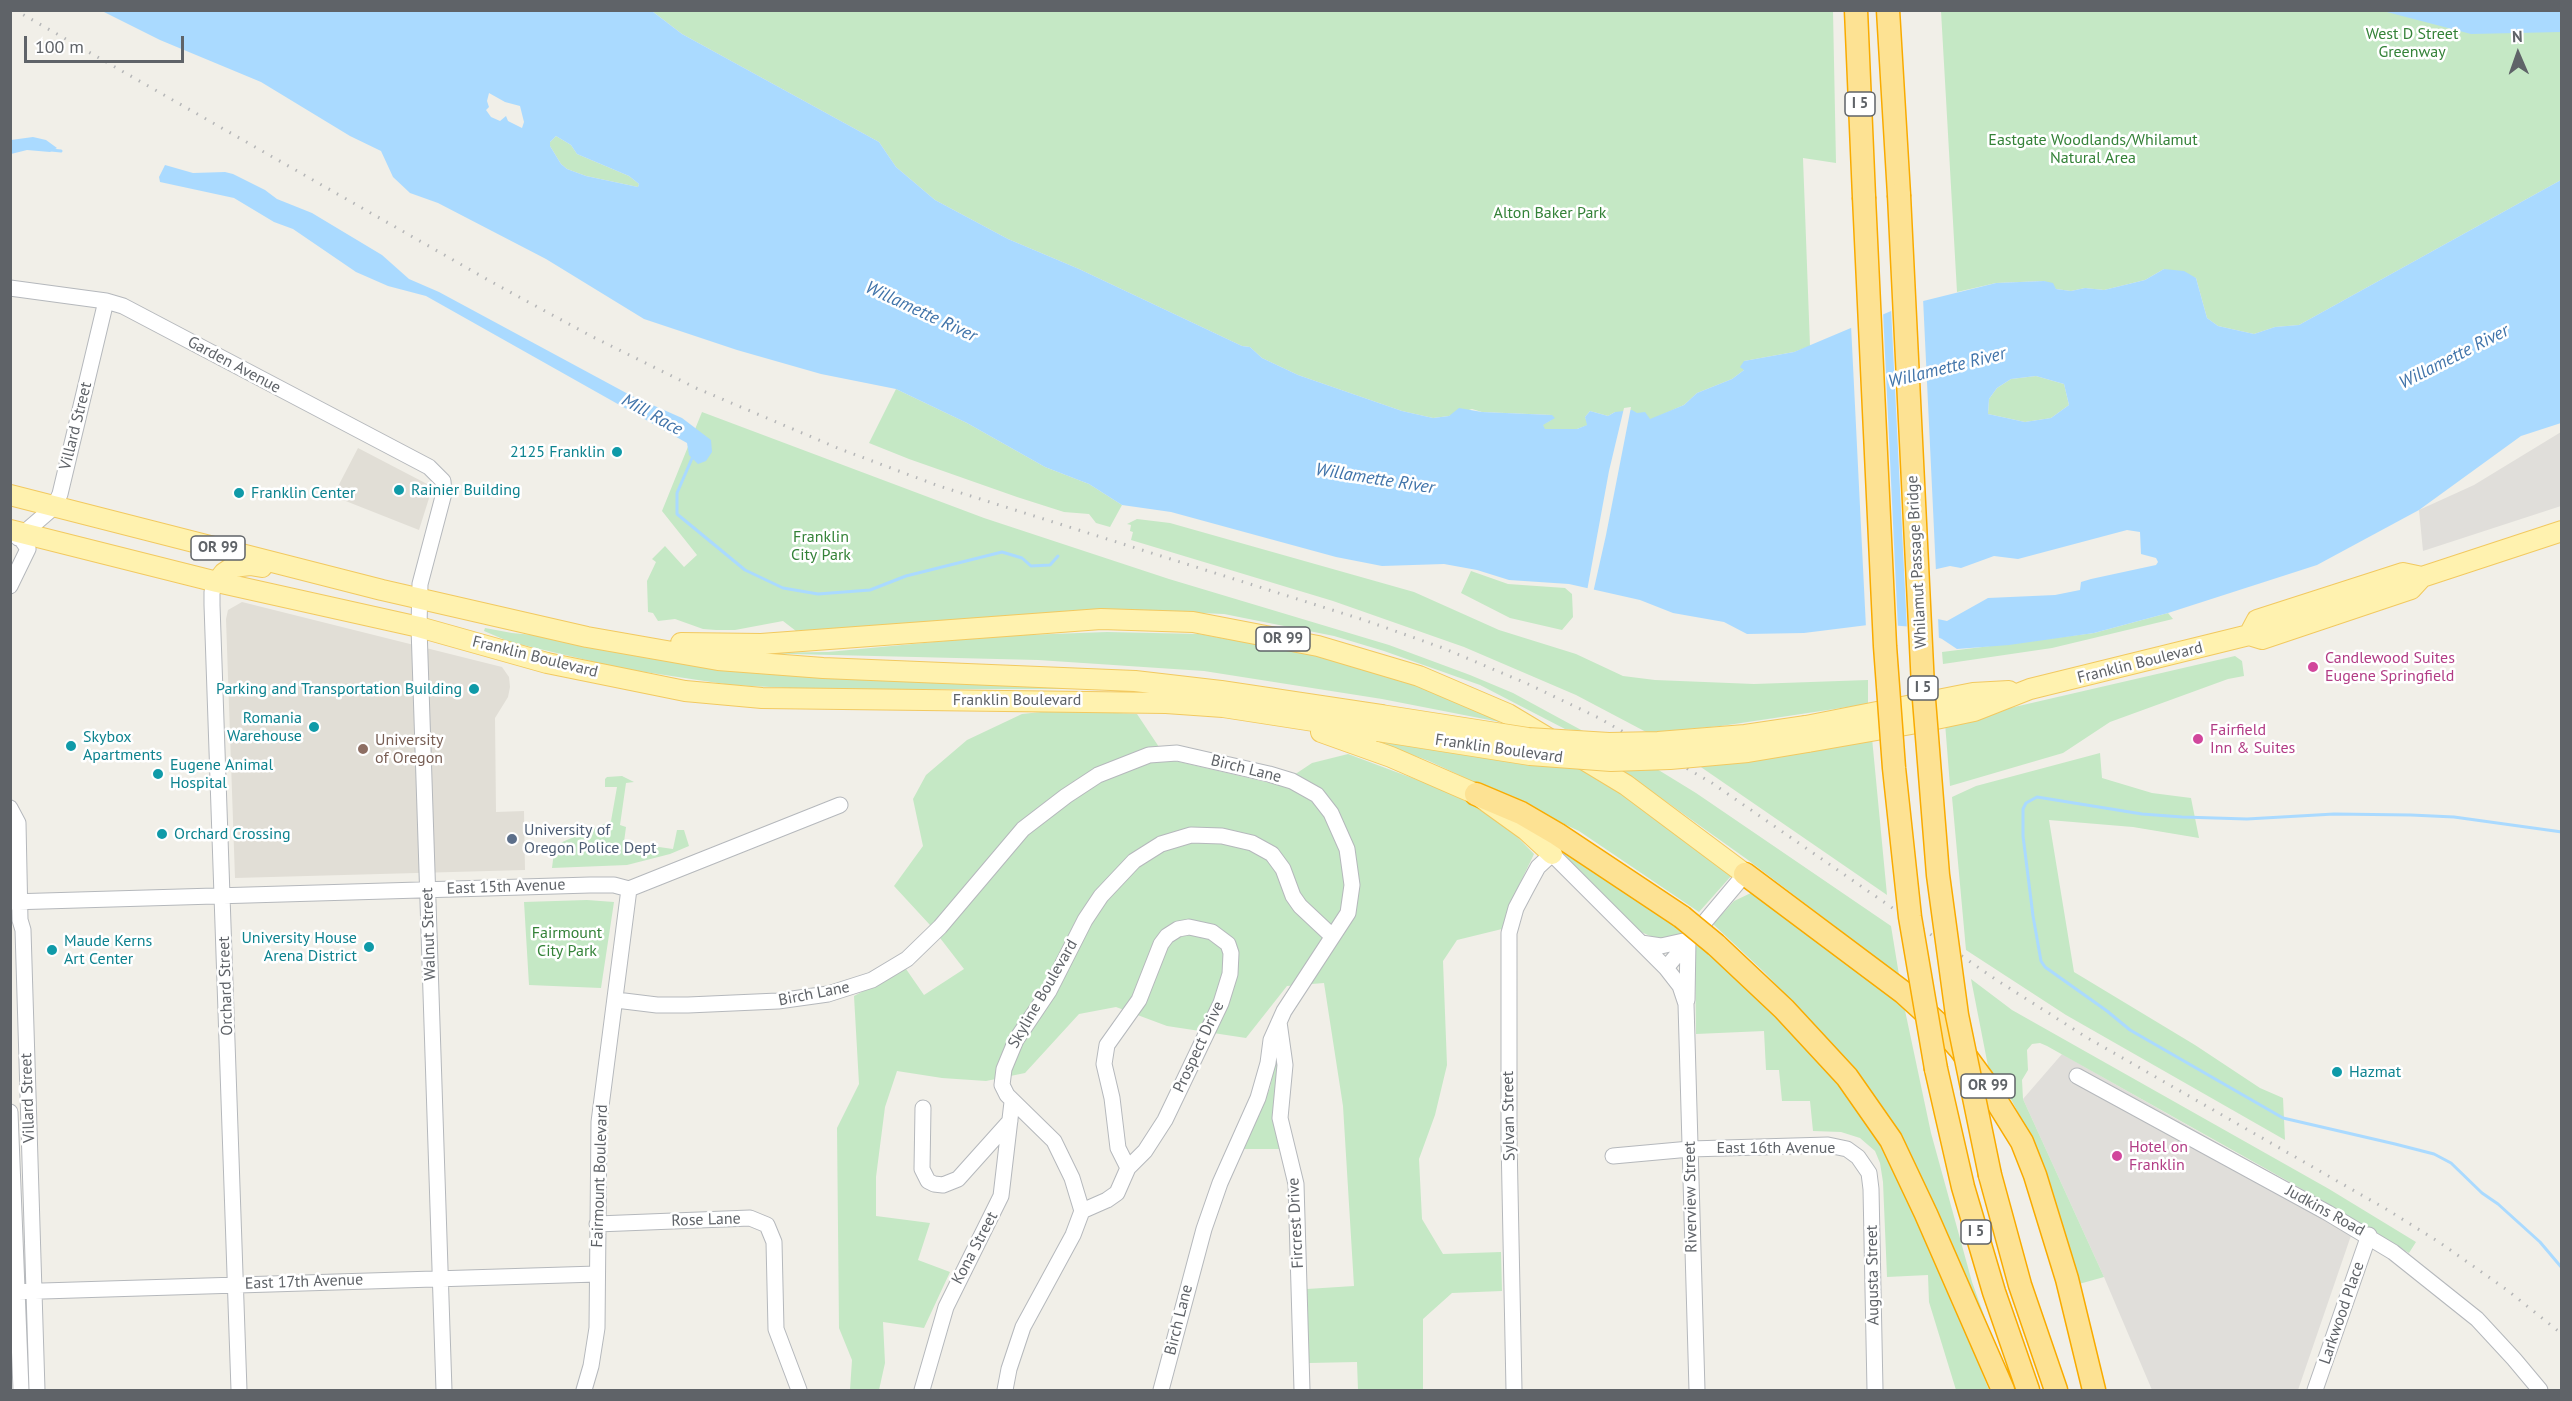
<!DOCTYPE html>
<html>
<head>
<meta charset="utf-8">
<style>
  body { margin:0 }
  #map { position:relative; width:2572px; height:1401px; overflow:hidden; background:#f1efe8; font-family:"PT Sans",sans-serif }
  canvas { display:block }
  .frame { position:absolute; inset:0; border:12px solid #5f6368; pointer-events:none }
  .north { position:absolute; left:2488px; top:24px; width:60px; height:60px; -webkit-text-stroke:4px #fff; paint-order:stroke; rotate:358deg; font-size:16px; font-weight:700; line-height:24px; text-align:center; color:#5f6368 }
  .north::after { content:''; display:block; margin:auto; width:21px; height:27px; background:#5f6368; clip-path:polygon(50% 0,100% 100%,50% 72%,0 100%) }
  .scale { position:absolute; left:24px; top:36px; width:160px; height:27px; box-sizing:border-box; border:3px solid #5f6368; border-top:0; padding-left:8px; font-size:18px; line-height:21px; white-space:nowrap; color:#5f6368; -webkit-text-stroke:4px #fff; paint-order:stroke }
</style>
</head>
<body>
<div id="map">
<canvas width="2572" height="1401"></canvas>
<div class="frame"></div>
<div class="north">N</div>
<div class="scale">100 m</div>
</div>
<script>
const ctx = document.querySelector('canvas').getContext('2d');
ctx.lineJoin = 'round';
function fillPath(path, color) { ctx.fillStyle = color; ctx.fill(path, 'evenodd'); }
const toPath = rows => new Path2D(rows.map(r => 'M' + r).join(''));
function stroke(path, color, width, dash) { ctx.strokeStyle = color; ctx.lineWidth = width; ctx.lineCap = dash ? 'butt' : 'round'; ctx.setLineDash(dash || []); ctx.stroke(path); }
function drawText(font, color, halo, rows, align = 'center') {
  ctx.font = font + ' "PT Sans",sans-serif'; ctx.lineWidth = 5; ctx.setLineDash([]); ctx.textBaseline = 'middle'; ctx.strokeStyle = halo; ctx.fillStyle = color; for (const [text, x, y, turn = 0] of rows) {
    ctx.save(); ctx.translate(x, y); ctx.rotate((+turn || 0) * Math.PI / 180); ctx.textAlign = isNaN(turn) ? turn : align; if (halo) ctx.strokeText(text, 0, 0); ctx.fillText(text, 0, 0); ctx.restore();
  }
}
fillPath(toPath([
  [2561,432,2561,506,2423,551,2419,510,2474,485],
  [2062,1054,2356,1221,2298,1390,2152,1390,2104,1277,2023,1099]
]), '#e0deda');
fillPath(toPath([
  [358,448,429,485,430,495,419,530,333,496],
  [242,602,502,667,509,677,510,687,508,697,495,718,496,812,524,811,525,870,235,878,226,619,228,610]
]), '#e1ded6');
fillPath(toPath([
  [652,11,1833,11,1836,163,1803,158,1810,346,1794,352,1744,361,1744,370,1732,379,1697,393,1684,405,1650,420,1637,413,1615,412,1608,416,1590,411,1585,417,1588,425,1577,429,1544,429,1542,425,1551,420,1552,415,1482,412,1472,409,1449,416,1433,418,1402,411,1298,375,1262,358,1250,347,1242,346,1079,269,1008,239,935,200,896,167,879,142,682,34],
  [1941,11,2561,11,2561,180,2299,325,2275,327,2254,334,2218,326,2207,318,2196,278,2164,269,2145,280,2104,290,2085,288,2071,291,2056,289,2044,281,1996,283,1957,292],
  [556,136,571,145,577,154,629,176,639,184,638,187,586,176,567,169,561,164,550,146,550,142],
  [2036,376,2064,384,2069,405,2051,418,2025,422,1988,414,1989,399,1997,388,2011,379],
  [896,389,967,423,1045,467,1089,484,1122,505,1110,527,1096,523,1089,514,1064,512,1017,497,909,459,869,443],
  [702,412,984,518,1169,579,1389,645,1470,675,1513,693,1583,731,1565,729,1480,685,1384,651,1334,636,1224,614,1108,609,796,631,783,621,735,630,716,630,703,629,675,619,658,621,653,613,648,612,647,581,656,562,652,559,665,546,684,567,697,555,662,511],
  [1137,519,1170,523,1414,592,1499,630,1576,654,1623,676,1655,680,1754,684,1868,680,1868,704,1721,726,1648,733,1576,695,1464,647,1333,601,1131,540,1133,532,1130,531,1131,525,1127,524],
  [1471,571,1508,584,1565,588,1572,594,1573,617,1562,630,1510,618,1461,593],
  [2168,613,2173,619,2052,648,1943,664,1942,652,2094,633],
  [485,628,512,633,1111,689,809,689,731,685,625,669,510,642,484,631],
  [1107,632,1199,634,1304,653,1371,669,1432,691,1510,724,1382,699,1204,671,1038,660,752,653,828,652,998,636],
  [2235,656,2242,661,2244,676,2228,679,2110,722,2063,753,1950,786,1945,723],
  [1060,710,1137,714,1167,759,1279,785,1312,763,1348,754,1447,791,1503,822,1534,854,1512,900,1502,929,1457,940,1443,961,1447,1065,1435,1115,1419,1159,1422,1219,1443,1254,1501,1252,1502,1291,1452,1293,1423,1319,1423,1390,1358,1390,1357,1362,1309,1363,1307,1289,1354,1286,1343,1106,1324,983,1287,986,1246,1038,1167,1026,1116,1007,1079,1014,1025,1073,986,1081,942,1078,897,1071,885,1107,876,1177,876,1216,930,1223,918,1260,950,1272,924,1328,883,1322,885,1363,879,1390,850,1390,852,1360,839,1328,837,1128,859,1084,854,996,906,969,924,995,964,969,930,925,894,886,923,846,913,799,926,775,967,740,1022,714],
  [1379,735,1588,766,1732,875,1699,912,1579,831,1429,761,1377,742],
  [1872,738,1887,895,1695,763],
  [2100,753,2102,778,2152,793,2191,798,2199,838,2133,827,2049,820,2074,972,2195,1045,2260,1088,2283,1098,2285,1140,2066,1015,1966,950,1952,797,1976,786],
  [1652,766,1696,793,1891,926,1899,975,1748,860,1619,768],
  [622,776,634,782,626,783,620,825,626,827,624,842,673,849,677,830,684,830,689,846,670,854,627,865,552,868,554,852,560,843,611,821,617,787,605,787,605,779,607,777],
  [1552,839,1685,932,1672,939,1655,938,1641,932,1562,853],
  [1753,892,1903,1001,1931,1133,1972,1282,2011,1390,1859,1077,1818,1029,1765,973,1713,924,1734,901],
  [587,900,614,902,601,988,529,985,524,902],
  [1697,942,1725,965,1810,1050,1850,1099,1879,1142,1901,1180,1940,1268,1989,1390,1956,1390,1929,1302,1928,1275,1887,1277,1883,1182,1880,1163,1875,1151,1860,1138,1841,1132,1813,1131,1810,1101,1782,1101,1779,1070,1766,1070,1764,1031,1696,1034,1695,952],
  [1971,979,2012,1010,2329,1189,2416,1242,2409,1253,2318,1198,2047,1046,2040,1043,2032,1044,2027,1050,2028,1070,2022,1080,2023,1099,2104,1277,2079,1284,2050,1187,2027,1130,2012,1101,1988,1066],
  [1275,1064,1280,1064,1281,1149,1242,1149,1270,1088]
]), '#c5e8c5');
fillPath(toPath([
  [2547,10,2561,12,2561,32,2471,34,2383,11],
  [102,11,652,11,682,34,879,142,896,167,935,200,1008,239,1079,269,1242,346,1250,347,1262,358,1298,375,1402,411,1433,418,1449,416,1459,408,1482,412,1552,415,1555,418,1543,425,1545,429,1577,429,1587,425,1585,417,1590,411,1608,416,1615,412,1632,410,1637,413,1645,412,1650,419,1684,405,1697,393,1732,379,1744,370,1740,367,1744,361,1794,352,1903,306,1996,283,2044,281,2053,283,2056,289,2071,291,2085,288,2104,290,2145,280,2164,269,2184,271,2196,278,2207,318,2218,326,2254,334,2275,327,2299,325,2561,180,2561,423,2521,436,2419,510,2317,565,2168,613,2094,633,2009,645,1957,649,1942,639,1914,627,1876,624,1804,633,1747,634,1724,622,1673,613,1640,600,1569,584,1509,580,1477,570,1444,564,1382,566,1336,557,1171,512,1122,505,1089,484,1045,467,967,423,896,389,821,374,737,350,644,319,546,259,438,203,410,193,393,177,381,151,350,136,261,82,160,40],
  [489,93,505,102,520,106,524,122,522,128,508,121,506,116,500,121,491,117,486,110,489,107,487,101],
  [556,136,571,145,577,154,629,176,639,184,638,187,586,176,567,169,561,164,550,146,550,142],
  [2036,376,2064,384,2069,405,2051,418,2025,422,1988,414,1989,399,1997,388,2011,379],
  [2127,530,2140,532,2141,554,2156,558,2158,562,2156,565,2091,579,2081,582,2080,590,2055,595,1988,598,1947,621,1919,615,1928,571,1950,566,1961,568,1994,556,2018,559],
  [33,137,46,140,57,148,50,152,27,150,11,154,11,140],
  [165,165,193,173,225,172,233,174,265,190,277,199,312,213,382,255,409,279,439,292,630,395,682,418,711,440,712,452,706,461,698,464,689,455,687,443,426,296,388,286,356,272,293,229,274,222,234,198,160,182,159,177]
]), '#aadaff');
fillPath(toPath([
  [1923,298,1936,572,1930,574,1923,588,1922,612,1938,616,1939,641,1907,630,1891,308],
  [1883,311,1898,629,1866,628,1851,325],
  [1631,407,1606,535,1593,593,1587,591,1609,471,1624,408]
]), '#f1efe8');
stroke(toPath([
  [51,150,61,151],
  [693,456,677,493,677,514,745,570,783,588,818,594,870,590,906,576,1002,552,1022,558,1031,566,1050,565,1058,556],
  [2562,832,2454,817,2411,815,2334,814,2247,819,2182,817,2142,814,2037,797,2026,803,2023,809,2023,836,2033,916,2041,961,2045,967,2107,1011,2130,1030,2283,1118,2395,1144,2434,1154,2451,1163,2482,1193,2498,1204,2540,1242,2562,1268]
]), '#aadaff', 3);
const minor = toPath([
  [10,288,106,301,123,306,429,467,443,481,444,493,420,584,419,627,444,1390],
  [18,538,54,507,60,494,106,301],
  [217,582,212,592,212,605,239,1390],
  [10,586,28,549,20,537],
  [10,808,18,823,20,920,23,930,37,1390],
  [10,902,590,885,614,885,629,889,840,805],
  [1641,943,1661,946,1688,940],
  [1666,968,1745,874],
  [616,1000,657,1005,688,1005,778,1001,828,994,872,980,907,959,940,927,1023,829,1066,796,1098,775,1149,755,1177,753,1269,774,1292,781,1317,795,1331,813,1347,849,1352,885,1348,913,1284,1011,1271,1040,1268,1063,1258,1098,1220,1183,1204,1229,1161,1390],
  [1687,1000,1688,940],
  [1279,1022,1285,1065,1280,1118,1296,1184,1302,1390],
  [2077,1076,2328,1213,2393,1252,2477,1319,2514,1359,2540,1390],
  [923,1108,922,1169,928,1181,934,1184,943,1185,958,1179,1010,1121],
  [10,1112,21,1390],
  [1613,1156,1690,1149,1828,1145,1847,1149,1858,1157,1869,1173,1871,1189,1875,1390],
  [1082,1211,1107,1200,1117,1193,1128,1168,1118,1148,1112,1098,1104,1064,1107,1045,1139,1000,1161,944,1167,936,1178,929,1189,927,1212,932,1228,944,1231,953,1230,974,1221,1003,1165,1120,1145,1151,1128,1168],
  [597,1224,750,1218,767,1225,774,1242,776,1329,799,1390],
  [10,1292,597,1274],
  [584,1390,591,1366,597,1328,599,1122,629,889],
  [922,1390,946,1307,1001,1196,1012,1102],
  [1005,1390,1009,1369,1023,1327,1073,1235,1082,1211,1072,1178,1054,1141,1007,1095,1002,1085,1004,1069,1016,1040,1049,991,1085,920,1101,896,1134,861,1161,844,1191,835,1222,836,1252,843,1272,854,1283,869,1293,896,1300,906,1332,936],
  [1514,1390,1509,1139,1509,933,1516,908,1526,889,1538,867,1552,854,1666,968,1680,986,1686,1004,1697,1390],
  [2315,1390,2369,1235]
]);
const major = toPath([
  [10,495,382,590,587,637,718,660,823,668,1135,681,1221,691,1381,715],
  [10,530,217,582,419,627,547,663,685,691,762,698,1166,703,1223,707,1378,731],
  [217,582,224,573,233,567,250,565,262,567],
  [2249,635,2257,620,2403,573,2422,577],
  [681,643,761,644,1101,619,1193,622,1318,646,1419,676,1508,714,1553,741],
  [1806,726,1973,693,2009,691],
  [1321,732,1391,757,1476,794,1526,830,1552,854],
  [1808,742,1917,723,1974,711,2030,689,2249,635,2262,639,2411,589,2422,577,2562,531],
  [1578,756,1626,785,1745,874]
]);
const highway = toPath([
  [1856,10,1864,197],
  [1888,10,1899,195],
  [1476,794,1521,813,1557,834,1682,917],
  [1745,874,1904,993,1936,1022,1961,1050,1986,1084,2022,1142,2035,1175,2067,1279,2094,1390],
  [1716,945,1784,1009,1847,1077,1891,1140,1926,1214,2003,1390],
  [1936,1069,1963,1187,1994,1292,2028,1390],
  [1990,1175,2020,1285,2056,1390]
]);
stroke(minor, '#b5b8bc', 17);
stroke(major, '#f2c960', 22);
stroke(highway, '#f9ab00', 25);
stroke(minor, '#fff', 15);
stroke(major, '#fff2af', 20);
stroke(highway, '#fde293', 22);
stroke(toPath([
  [15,10,497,285,591,336,696,388,840,449,939,486,1364,620,1443,648,1528,684,1599,718,1712,783,1995,979,2086,1037,2386,1209,2439,1242,2507,1290,2562,1334]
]), '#b6b7b8', 3, [1.5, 8]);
const majorBridge = toPath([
  [1381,715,1528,738,1609,743,1658,742,1745,735,1806,726],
  [1378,731,1530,755,1611,761,1670,759,1748,752,1808,742]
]);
const highwayBridge = toPath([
  [1899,195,1923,687,1938,875,1957,1015,1990,1175],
  [1864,197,1885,646,1894,768,1910,917,1936,1069],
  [1682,917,1716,945]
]);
stroke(majorBridge, '#f2c960', 22, []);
stroke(highwayBridge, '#f9ab00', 25, []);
stroke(majorBridge, '#fff2af', 20);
stroke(highwayBridge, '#fde293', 22);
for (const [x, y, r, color] of [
  [617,452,6,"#0f9aa8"],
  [399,490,6,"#0f9aa8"],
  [239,493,6,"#0f9aa8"],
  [2313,667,6,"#d1479c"],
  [474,689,6,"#0f9aa8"],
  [314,727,6,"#0f9aa8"],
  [2198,739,6,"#d1479c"],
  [71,746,6,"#0f9aa8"],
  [363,749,6,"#8d6e63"],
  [158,774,6,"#0f9aa8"],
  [162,834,6,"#0f9aa8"],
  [512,839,6,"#5c6f8a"],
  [369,947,6,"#0f9aa8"],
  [52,950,6,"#0f9aa8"],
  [2337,1072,6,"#0f9aa8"],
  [2117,1156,6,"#d1479c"]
]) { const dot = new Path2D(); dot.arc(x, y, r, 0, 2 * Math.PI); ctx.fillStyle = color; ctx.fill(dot); stroke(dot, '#fff', 2); }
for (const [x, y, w] of [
  [1860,104,30],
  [218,548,54],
  [1283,639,54],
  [1923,688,30],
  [1988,1086,54],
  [1976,1232,30]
]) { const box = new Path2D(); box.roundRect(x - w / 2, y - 12, w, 24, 4.5); ctx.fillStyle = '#fff'; ctx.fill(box); stroke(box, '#5f6368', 1.5); }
drawText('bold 15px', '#5f6368', null, [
  ["I 5",1860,104],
  ["OR 99",218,548],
  ["OR 99",1283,639],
  ["I 5",1923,688],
  ["OR 99",1988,1086],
  ["I 5",1976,1232]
]);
drawText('16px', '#348238', '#fff', [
  ["West D Street",2412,34],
  ["Greenway",2412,52],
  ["Eastgate Woodlands/Whilamut",2093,140],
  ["Natural Area",2093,158],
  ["Alton Baker Park",1550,213],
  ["Franklin",821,537],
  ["City Park",821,555],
  ["Fairmount",567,933],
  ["City Park",567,951]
]);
drawText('16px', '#5f6368', '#fff', [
  ["Garden Avenue",234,365,28],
  ["Villard Street",76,426,-76],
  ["Whilamut Passage Bridge",1917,562,-93],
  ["Franklin Boulevard",535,657,14],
  ["Franklin Boulevard",2140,663,-14],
  ["Franklin Boulevard",1017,700],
  ["Franklin Boulevard",1499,749,8],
  ["Birch Lane",1246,769,14],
  ["East 15th Avenue",506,887,-2],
  ["Walnut Street",429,934,-92],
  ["Orchard Street",226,986,-92],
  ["Birch Lane",814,994,-11],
  ["Skyline Boulevard",1043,994,-60],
  ["Prospect Drive",1199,1047,-65],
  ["Villard Street",28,1098,-92],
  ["Sylvan Street",1509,1116,-91],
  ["East 16th Avenue",1776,1148],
  ["Fairmount Boulevard",600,1176,-88],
  ["Riverview Street",1691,1197,-91],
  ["Judkins Road",2325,1211,29],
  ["Rose Lane",706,1220,-2],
  ["Fircrest Drive",1296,1223,-93],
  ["Kona Street",975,1248,-62],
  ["Augusta Street",1873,1275,-91],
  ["East 17th Avenue",304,1282,-2],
  ["Larkwood Place",2342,1313,-71],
  ["Birch Lane",1179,1320,-76]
]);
drawText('16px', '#0d838f', '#fff', [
  ["2125 Franklin",605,452,"right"],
  ["Rainier Building",411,490],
  ["Franklin Center",251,493],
  ["Parking and Transportation Building",462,689,"right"],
  ["Romania",302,718,"right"],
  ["Warehouse",302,736,"right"],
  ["Skybox",83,737],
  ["Apartments",83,755],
  ["Eugene Animal",170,765],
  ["Hospital",170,783],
  ["Orchard Crossing",174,834],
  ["University House",357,938,"right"],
  ["Arena District",357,956,"right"],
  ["Maude Kerns",64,941],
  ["Art Center",64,959],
  ["Hazmat",2349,1072]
], 'left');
drawText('16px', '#b23c85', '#fff', [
  ["Candlewood Suites",2325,658],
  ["Eugene Springfield",2325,676],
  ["Fairfield",2210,730],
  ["Inn & Suites",2210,748],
  ["Hotel on",2129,1147],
  ["Franklin",2129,1165]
], 'left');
drawText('16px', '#785e54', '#fff', [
  ["University",375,740],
  ["of Oregon",375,758]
], 'left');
drawText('16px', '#4e5e75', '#fff', [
  ["University of",524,830],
  ["Oregon Police Dept",524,848]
], 'left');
drawText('italic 18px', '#4174aa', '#fff', [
  ["Willamette River",921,312,25],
  ["Willamette River",2454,357,-27],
  ["Willamette River",1947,368,-14],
  ["Mill Race",652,415,29],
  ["Willamette River",1375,479,9]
]);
</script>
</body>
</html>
